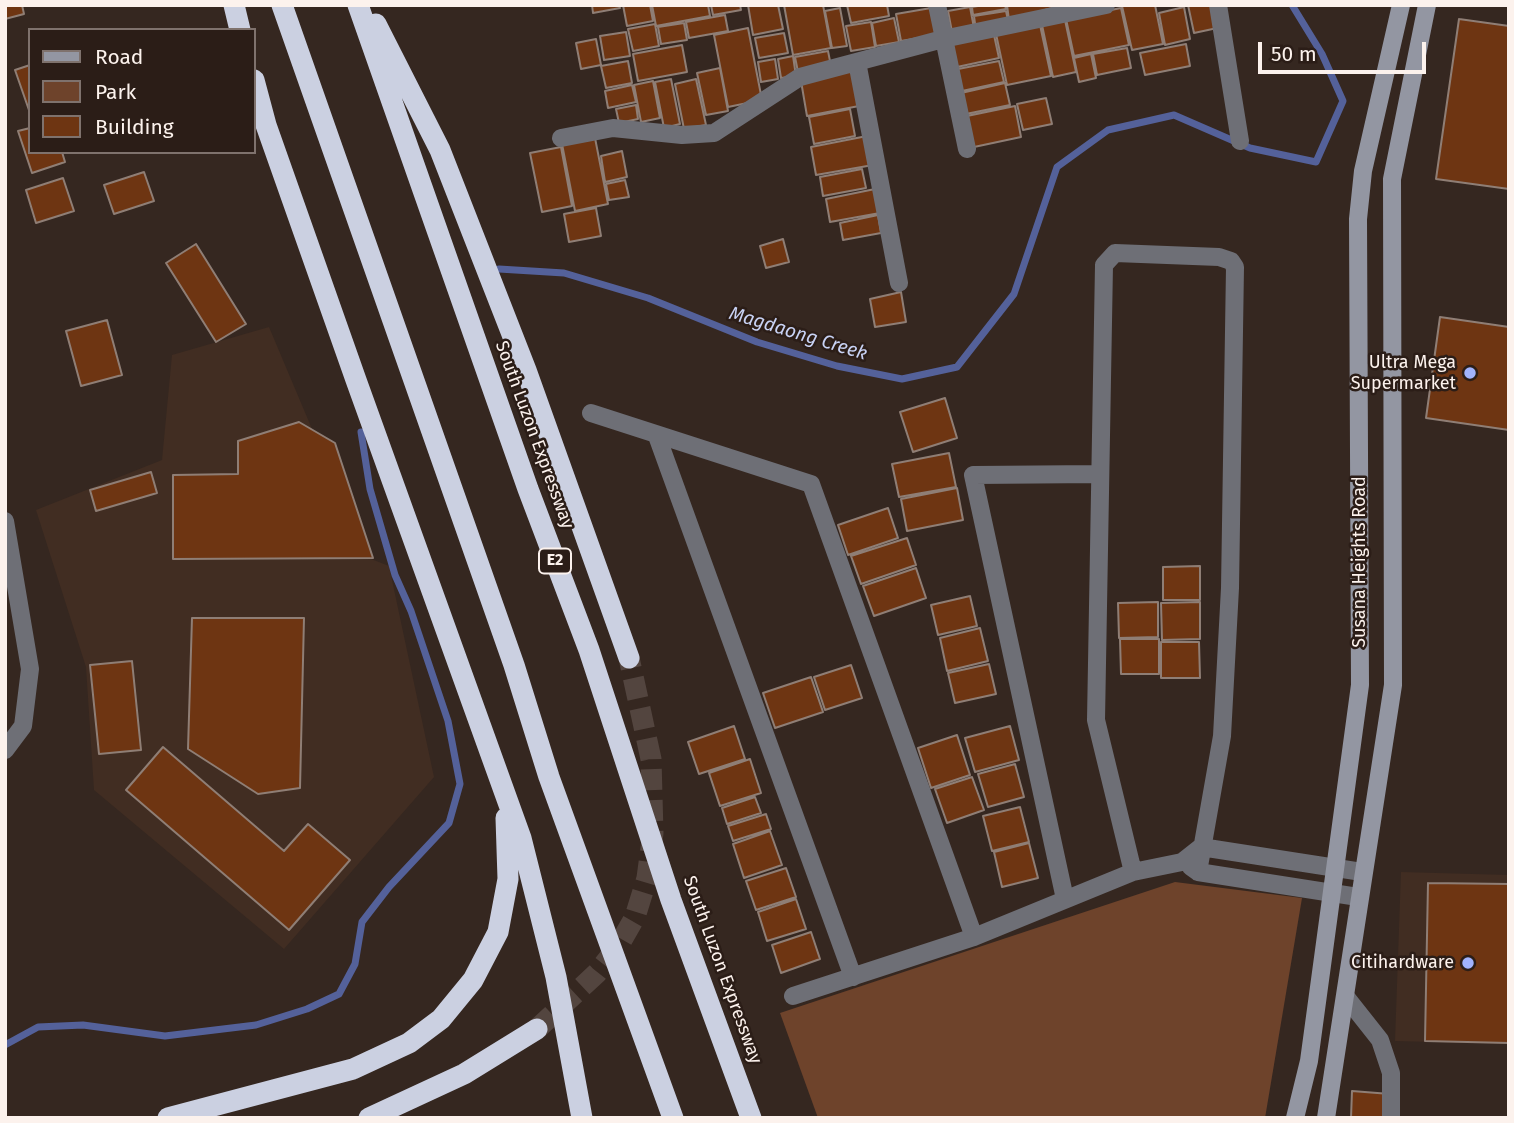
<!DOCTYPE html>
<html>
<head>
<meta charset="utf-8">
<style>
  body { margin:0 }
  #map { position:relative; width:1514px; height:1123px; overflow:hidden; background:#352720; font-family:"Fira Sans",sans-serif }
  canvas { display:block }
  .frame { position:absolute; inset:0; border:7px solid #fcf2ed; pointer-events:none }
  .legend { position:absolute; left:28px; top:28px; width:228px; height:126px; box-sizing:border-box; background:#2b1d17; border:2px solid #7f726d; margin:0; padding:9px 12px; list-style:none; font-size:21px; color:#fcf2ed }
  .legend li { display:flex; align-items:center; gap:14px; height:35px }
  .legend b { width:35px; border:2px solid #7f726d }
  .scale { position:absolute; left:1258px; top:42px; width:168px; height:32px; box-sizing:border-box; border:4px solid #fcf2ed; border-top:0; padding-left:9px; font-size:21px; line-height:24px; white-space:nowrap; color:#fcf2ed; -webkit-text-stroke:5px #2b1d17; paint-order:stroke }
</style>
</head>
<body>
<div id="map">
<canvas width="1514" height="1123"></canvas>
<div class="frame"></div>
<ul class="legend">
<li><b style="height:9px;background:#9396a2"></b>Road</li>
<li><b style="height:19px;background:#6e432b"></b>Park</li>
<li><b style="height:19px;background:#6e3512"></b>Building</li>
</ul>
<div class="scale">50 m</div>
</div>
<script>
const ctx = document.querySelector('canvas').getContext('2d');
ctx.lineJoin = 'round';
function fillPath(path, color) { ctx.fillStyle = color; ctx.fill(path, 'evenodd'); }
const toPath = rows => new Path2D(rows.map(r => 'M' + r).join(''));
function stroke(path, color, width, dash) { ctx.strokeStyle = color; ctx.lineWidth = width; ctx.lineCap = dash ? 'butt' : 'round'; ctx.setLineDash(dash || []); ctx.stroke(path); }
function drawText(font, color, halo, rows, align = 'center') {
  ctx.font = font + ' "Fira Sans",sans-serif'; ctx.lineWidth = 5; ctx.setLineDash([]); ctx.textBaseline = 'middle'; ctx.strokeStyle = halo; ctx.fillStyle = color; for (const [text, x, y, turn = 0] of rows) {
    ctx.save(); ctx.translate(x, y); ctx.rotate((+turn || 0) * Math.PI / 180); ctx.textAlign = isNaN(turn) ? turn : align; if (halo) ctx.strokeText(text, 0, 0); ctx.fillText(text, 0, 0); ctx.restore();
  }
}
fillPath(toPath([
  [269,327,366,557,389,566,434,777,284,949,94,790,86,667,36,510,162,460,172,355],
  [1401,872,1509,875,1509,1044,1395,1041]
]), '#412d22');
fillPath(toPath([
  [1175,882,1302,898,1265,1118,818,1118,780,1013]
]), '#6e432b');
stroke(toPath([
  [499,269,564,273,648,298,757,342,837,366,902,379,957,367,1014,294,1057,167,1108,130,1174,115,1250,148,1316,162,1343,101,1322,54,1292,5],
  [5,1045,38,1027,83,1025,165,1036,256,1025,307,1009,339,994,355,964,362,922,389,887,449,823,460,784,448,721,411,611,395,575,370,489,361,432]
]), '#54619a', 7);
const building = toPath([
  [5,5,22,5,24,14,5,19,5,5],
  [592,5,619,5,620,8,593,13,592,5],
  [623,5,650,5,653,21,627,26,623,5],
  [652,5,708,5,710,16,656,26,652,5],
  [711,5,740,5,741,10,713,15,711,5],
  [748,5,778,5,783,29,753,35,748,5],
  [784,5,823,5,831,48,793,55,784,5],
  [847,5,887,5,889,16,851,23,847,5],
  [984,5,1005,5,1006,9,973,15,972,7,984,5],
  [1007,5,1063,5,1009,20,1007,5],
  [1155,5,1163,44,1132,50,1122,6,1155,5],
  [1188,5,1217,5,1222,27,1194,33,1188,5],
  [970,7,974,28,952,32,948,11,970,7],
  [1184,7,1190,39,1165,45,1159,13,1184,7],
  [840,8,847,46,832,48,825,11,840,8],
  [931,8,936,35,901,41,896,14,931,8],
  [1121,8,1129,45,1074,56,1066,19,1121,8],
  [1006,11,1009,25,976,31,974,16,1006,11],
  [725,15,728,31,689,38,686,22,725,15],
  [894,18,899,42,876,46,872,23,894,18],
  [1459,19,1509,26,1509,189,1436,179,1459,19],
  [1065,20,1076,72,1053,77,1042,25,1065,20],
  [871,22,875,47,851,51,846,26,871,22],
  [684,23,687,40,661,44,658,27,684,23],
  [655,24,659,46,633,51,628,29,655,24],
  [1040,25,1051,76,1007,85,996,34,1040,25],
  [748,28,762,100,728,107,714,35,748,28],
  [626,32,630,56,604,60,600,36,626,32],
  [784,33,788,53,759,58,755,38,784,33],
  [994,35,999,58,957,67,952,44,994,35],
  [596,39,601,65,581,69,576,43,596,39],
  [1186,44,1190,66,1145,75,1140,53,1186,44],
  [682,45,687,72,638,81,633,54,682,45],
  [1127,48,1131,68,1097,75,1093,54,1127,48],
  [828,51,831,66,798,72,795,57,828,51],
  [1091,54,1096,78,1079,82,1074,58,1091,54],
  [793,56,796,76,781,78,778,59,793,56],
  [775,59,778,79,761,82,758,62,775,59],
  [628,61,632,83,606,88,601,66,628,61],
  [999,61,1004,82,962,91,958,69,999,61],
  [30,65,30,113,15,70,30,65],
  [720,68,728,111,706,115,697,73,720,68],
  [852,71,859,106,807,116,801,81,852,71],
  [671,79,680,124,664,128,655,82,671,79],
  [696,79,706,125,684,129,675,84,696,79],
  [653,81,660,118,641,122,634,85,653,81],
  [1005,83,1010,105,966,114,961,93,1005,83],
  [632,85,636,102,608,108,605,91,632,85],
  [1046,98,1052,124,1023,130,1017,104,1046,98],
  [636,105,638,119,619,123,616,109,636,105],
  [1015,106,1021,137,974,147,967,116,1015,106],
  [850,109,855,136,814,144,809,117,850,109],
  [30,128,30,152,62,152,65,162,32,173,18,131,30,128],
  [867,136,873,165,816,175,811,147,867,136],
  [595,138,608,204,575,211,562,144,595,138],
  [561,147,572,206,542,212,530,153,561,147],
  [622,151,627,177,605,182,601,156,622,151],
  [862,169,866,188,823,196,820,177,862,169],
  [144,172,154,201,114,214,104,185,144,172],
  [63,178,74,211,36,223,26,190,63,178],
  [625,180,629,197,609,200,606,184,625,180],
  [875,189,880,213,830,222,826,199,875,189],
  [596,208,601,236,569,242,564,214,596,208],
  [878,215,881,233,843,240,840,223,878,215],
  [783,239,789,262,766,268,760,246,783,239],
  [196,244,246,324,216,342,166,263,196,244],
  [901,292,906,322,875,327,870,299,901,292],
  [1440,317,1509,327,1509,430,1426,418,1440,317],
  [107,320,122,375,81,386,66,331,107,320],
  [945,398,957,438,913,452,900,412,945,398],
  [299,422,335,443,373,558,173,559,173,475,238,474,238,441,299,422],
  [949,453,956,487,899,497,892,464,949,453],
  [151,472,157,493,96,511,90,490,151,472],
  [957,488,963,520,907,531,901,499,957,488],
  [888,508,898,538,848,555,838,525,888,508],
  [907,538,916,565,861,584,851,556,907,538],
  [1200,566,1200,600,1163,600,1163,567,1200,566],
  [916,568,926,598,874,616,863,586,916,568],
  [970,596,977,626,938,635,931,605,970,596],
  [1158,602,1158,637,1119,638,1118,603,1158,602],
  [1200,602,1200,639,1162,640,1161,603,1200,602],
  [192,618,304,618,300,788,258,794,188,749,192,618],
  [980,628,988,661,947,671,940,638,980,628],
  [1120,639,1159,639,1159,674,1121,674,1120,639],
  [1161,642,1199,642,1200,678,1161,678,1161,642],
  [132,661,141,750,99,754,90,665,132,661],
  [989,664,996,694,955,703,948,673,989,664],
  [851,665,862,698,825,710,814,677,851,665],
  [811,677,823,712,775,728,763,693,811,677],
  [734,726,745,759,699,774,688,742,734,726],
  [1010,726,1019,760,975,772,965,738,1010,726],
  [957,735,970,775,931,788,918,748,957,735],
  [163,747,284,851,308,824,350,860,289,930,126,790,163,747],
  [750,759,761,793,720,806,709,773,750,759],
  [1015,764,1024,797,988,807,978,774,1015,764],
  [972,777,984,810,947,823,935,789,972,777],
  [755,797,761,813,727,824,722,808,755,797],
  [1020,807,1029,842,992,851,983,816,1020,807],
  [766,814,771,829,733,841,728,826,766,814],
  [770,831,782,865,744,878,733,844,770,831],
  [1029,843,1038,878,1002,887,994,852,1029,843],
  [786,868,796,897,756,910,746,881,786,868],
  [1428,883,1509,884,1509,1043,1425,1041,1428,883],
  [796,899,806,929,767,941,758,912,796,899],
  [811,932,820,959,781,973,772,945,811,932],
  [1352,1091,1390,1094,1388,1118,1351,1118,1352,1091]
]);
fillPath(building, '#6e3512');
stroke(building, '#8f7e75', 2);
stroke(toPath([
  [537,1029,597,973,619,945,635,917,647,878,653,833,651,759,629,658]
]), '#53453f', 21, [21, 10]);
stroke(toPath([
  [937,5,967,149],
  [1218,5,1240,141],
  [857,62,899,283],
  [561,138,613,128,682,135,714,133,800,77,943,39,1106,5],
  [591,413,811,484,974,937],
  [657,436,853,977],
  [5,521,30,669,23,726,5,750],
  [1191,867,1198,872,1358,897],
  [1133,872,1096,720,1104,265,1115,253,1219,257,1231,261,1235,267,1230,588,1222,736,1198,872],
  [1065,899,973,475,1099,474],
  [793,996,974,937,1133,872,1182,862,1201,847,1362,872],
  [1346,997,1380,1040,1391,1073,1391,1118]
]), '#6e6f76', 18);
stroke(toPath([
  [1295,1118,1309,1061,1360,685,1358,219,1363,171,1401,5],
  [1326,1118,1393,685,1392,179,1427,5]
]), '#9396a2', 18);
stroke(toPath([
  [234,5,240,30],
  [282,5,514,665,549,777,673,1118],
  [358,5,528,489,589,650,671,900,751,1118],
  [376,24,440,150,526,370,629,658],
  [254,80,266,125,356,380,521,838,556,977,582,1118],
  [168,1118,353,1069,409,1043,441,1019,473,980,498,932,508,879,506,818],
  [369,1118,464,1074,537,1029]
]), '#cbd0e1', 21);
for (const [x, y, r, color] of [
  [1470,373,7,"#a1b3fd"],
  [1468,963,7,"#a1b3fd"]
]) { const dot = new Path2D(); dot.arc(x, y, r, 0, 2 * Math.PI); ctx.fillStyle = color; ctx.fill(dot); stroke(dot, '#2b1d17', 2.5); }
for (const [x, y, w] of [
  [555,561,32]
]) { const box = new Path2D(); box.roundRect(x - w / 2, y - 12.5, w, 25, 5); ctx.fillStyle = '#2b1d17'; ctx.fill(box); stroke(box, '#fcf2ed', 2); }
drawText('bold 16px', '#fcf2ed', null, [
  ["E2",555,561]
]);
drawText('18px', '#fcf2ed', '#2b1d17', [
  ["Ultra Mega",1456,363],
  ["Supermarket",1456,384],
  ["Citihardware",1454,963]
], 'right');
drawText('18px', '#fcf2ed', '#2b1d17', [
  ["South Luzon Expressway",534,435,70],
  ["Susana Heights Road",1360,562,-90],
  ["South Luzon Expressway",722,970,70]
]);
drawText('italic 19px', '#c8d2f4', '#2b1d17', [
  ["Magdaong Creek",798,334,17]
]);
</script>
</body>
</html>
